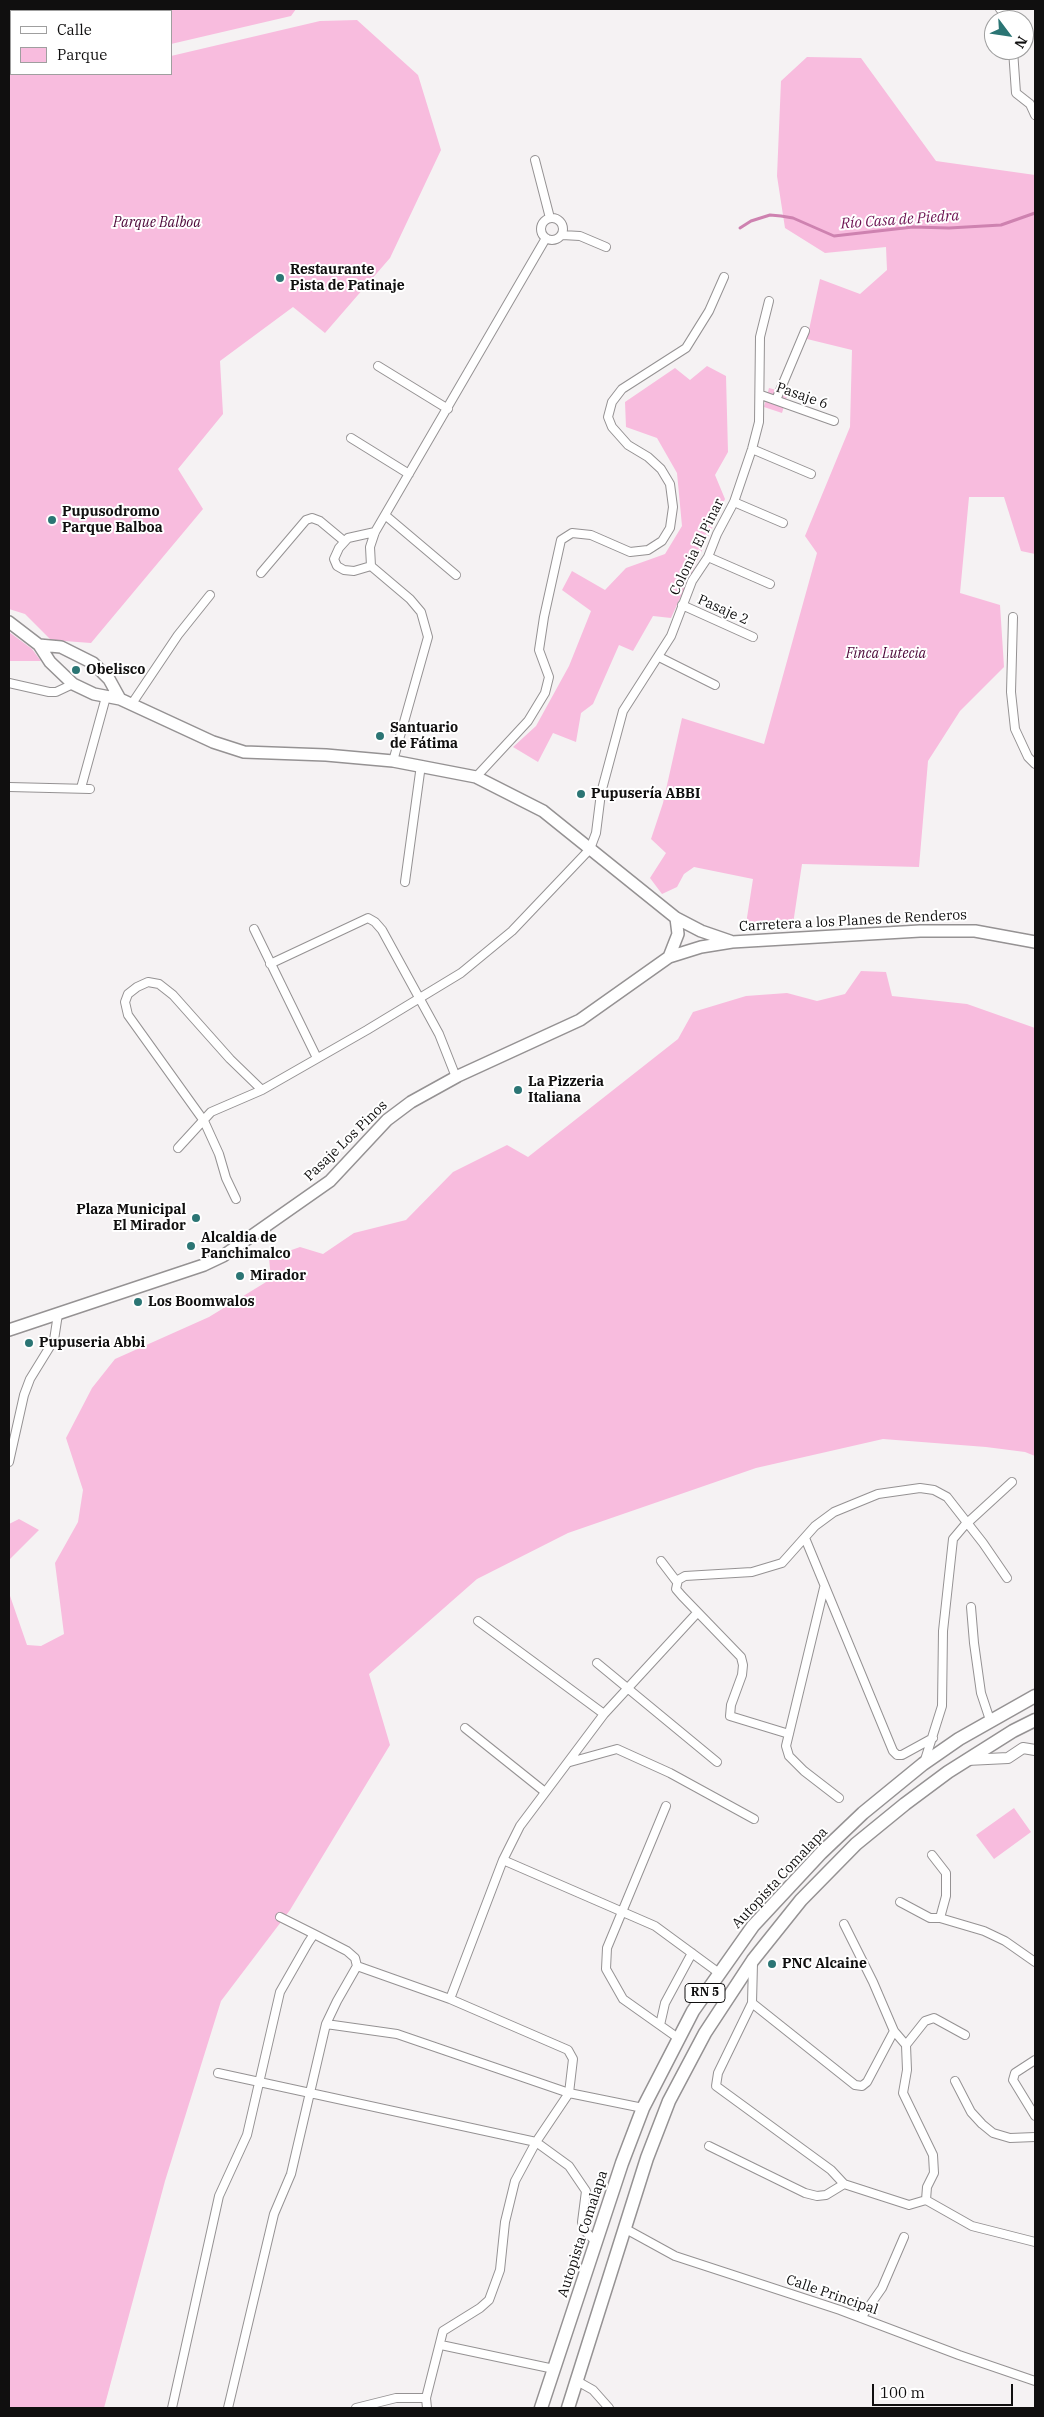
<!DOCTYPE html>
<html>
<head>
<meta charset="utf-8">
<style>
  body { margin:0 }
  #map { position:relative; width:1044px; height:2417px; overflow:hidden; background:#f5f2f3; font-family:"IBM Plex Serif",serif }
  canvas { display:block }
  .frame { position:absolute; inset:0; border:10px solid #100f0f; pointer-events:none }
  .legend { position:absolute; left:10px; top:10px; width:162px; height:65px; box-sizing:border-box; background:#fff; border:1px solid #9f9f9f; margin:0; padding:6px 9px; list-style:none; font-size:15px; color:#100f0f }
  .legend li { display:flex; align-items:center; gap:10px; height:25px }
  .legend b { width:25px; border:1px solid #9f9f9f }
  .north { position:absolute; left:984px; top:10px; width:50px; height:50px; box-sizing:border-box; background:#fff; border:1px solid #9f9f9f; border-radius:50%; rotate:121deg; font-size:14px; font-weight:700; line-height:20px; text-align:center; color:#100f0f }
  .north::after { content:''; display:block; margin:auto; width:18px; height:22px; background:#2b7574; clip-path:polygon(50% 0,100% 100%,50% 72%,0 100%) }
  .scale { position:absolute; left:872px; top:2384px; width:141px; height:22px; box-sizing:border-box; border:2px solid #100f0f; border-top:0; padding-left:6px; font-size:15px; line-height:18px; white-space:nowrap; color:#100f0f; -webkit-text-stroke:4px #fff; paint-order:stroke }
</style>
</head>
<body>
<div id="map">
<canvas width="1044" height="2417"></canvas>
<div class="frame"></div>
<ul class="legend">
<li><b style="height:6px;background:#fff"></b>Calle</li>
<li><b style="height:14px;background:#f8bcde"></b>Parque</li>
</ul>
<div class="north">N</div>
<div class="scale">100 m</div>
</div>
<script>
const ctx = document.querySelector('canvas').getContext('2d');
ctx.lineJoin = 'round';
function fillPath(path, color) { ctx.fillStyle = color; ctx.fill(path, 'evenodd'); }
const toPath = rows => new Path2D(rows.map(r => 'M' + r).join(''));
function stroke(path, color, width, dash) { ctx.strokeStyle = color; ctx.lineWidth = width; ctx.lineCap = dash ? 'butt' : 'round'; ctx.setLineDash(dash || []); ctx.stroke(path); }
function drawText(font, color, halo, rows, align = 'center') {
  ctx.font = font + ' "IBM Plex Serif",serif'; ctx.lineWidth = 4; ctx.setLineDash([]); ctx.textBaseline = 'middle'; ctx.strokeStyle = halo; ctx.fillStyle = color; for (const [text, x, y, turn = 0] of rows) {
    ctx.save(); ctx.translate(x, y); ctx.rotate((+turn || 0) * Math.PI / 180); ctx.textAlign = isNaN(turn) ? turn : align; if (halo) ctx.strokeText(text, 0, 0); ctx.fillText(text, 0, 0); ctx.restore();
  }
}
fillPath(toPath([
  [9,9,296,9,291,16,171,44,171,11,12,11],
  [357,20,418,75,441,150,390,258,325,333,293,307,220,361,223,414,178,469,203,509,91,643,51,640,25,614,9,609,9,27,11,28,11,74,171,74,171,56,320,21],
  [807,57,861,58,936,161,1035,175,1035,554,1021,551,1004,497,969,497,960,593,1000,605,1004,667,960,711,928,761,919,867,802,864,793,924,746,924,753,879,694,867,684,874,677,887,662,894,650,878,666,853,651,839,663,803,682,718,764,744,817,553,805,536,850,427,852,350,807,339,820,279,860,294,887,270,886,247,825,253,785,228,777,176,781,81],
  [707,366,726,376,728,452,715,475,725,499,713,526,671,618,653,616,633,651,619,645,593,704,581,713,576,742,553,733,538,762,513,747,536,726,569,666,591,611,562,590,572,571,605,590,626,568,665,554,682,526,677,473,657,438,626,427,625,402,675,368,690,380],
  [769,388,788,393,782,413,764,407],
  [9,632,32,649,41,661,9,661],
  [861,971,886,972,892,996,967,1004,1035,1028,1035,1456,1025,1452,986,1447,883,1439,756,1468,568,1533,477,1579,369,1674,390,1745,290,1910,221,2001,165,2181,104,2408,9,2408,9,1593,27,1645,41,1646,64,1634,55,1563,78,1522,83,1490,66,1438,92,1388,115,1359,209,1317,271,1279,269,1258,300,1247,323,1254,354,1233,406,1220,453,1172,507,1145,528,1157,678,1039,693,1012,746,996,787,993,817,1001,845,994],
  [19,1519,39,1530,9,1560,9,1524],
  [1014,1808,1031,1832,994,1859,976,1835]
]), '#f8bcde');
stroke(toPath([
  [740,228,751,221,770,215,781,216,793,218,834,236,913,227,949,228,1001,225,1035,213]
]), '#ce82b0', 3);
const minor = toPath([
  [1000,9,1010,20],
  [1013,50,1016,93,1030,104,1035,115],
  [535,160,550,218],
  '541 229a11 11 0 1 1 22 0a11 11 0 1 1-22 0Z',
  [562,235,580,236,606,247],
  [378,366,448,409],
  [761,395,834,421],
  [776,400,805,331],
  [351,438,409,474],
  [752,449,811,474],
  [734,502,783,523],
  [385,515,456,575],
  [708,557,770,584],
  [371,566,354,571,344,570,337,566,334,559,339,548,348,538,375,532],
  [261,573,306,520,312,518,320,521,344,541],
  [682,605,753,637],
  [1013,617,1011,692,1015,729,1028,757,1035,764],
  [659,657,715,685],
  [9,683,49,692,56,692,73,684],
  [131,705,178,635,210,595],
  [393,761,428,637,421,612,410,599,371,566,370,547,375,532,546,238],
  [476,777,528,721,545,693,549,677,539,650,544,617,561,540,572,533,591,535,630,552,648,550,662,541,670,528,673,507,670,484,661,469,648,457,628,445,612,427,608,417,612,402,622,389,686,348,709,311,724,277],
  [9,787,90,789],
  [81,788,106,697],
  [405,882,421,765],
  [254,929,317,1058],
  [270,964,368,918,375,922,382,930,439,1034,456,1077],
  [178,1148,211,1112,262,1090,367,1030,461,973,512,931,590,849,596,833,601,793,623,711,671,636,692,581,708,557,717,534,734,502,752,449,759,422,760,337,769,301],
  [236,1199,226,1178,219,1154,204,1121,128,1015,125,1002,128,994,137,987,148,982,159,984,173,995,230,1059,262,1090],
  [9,1462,24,1395,30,1379,54,1340,58,1314],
  [805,1538,893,1751,897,1755,902,1755,933,1738],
  [661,1561,677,1582],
  [824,1588,786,1746,789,1756,804,1771,839,1798],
  [971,1607,974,1643,981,1693,990,1720],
  [478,1621,604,1714],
  [597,1663,717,1762],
  [465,1728,545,1792],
  [789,1734,730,1716,731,1705,742,1675,743,1665,741,1657,682,1596,676,1589,678,1580,685,1576,752,1572,782,1563,815,1526,834,1512,878,1494,920,1488,934,1490,947,1497,983,1543,1007,1578],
  [570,1762,617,1749,670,1773,754,1819],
  [924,1763,942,1706,943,1631,953,1539,964,1526,1012,1482],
  [666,1806,607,1948,606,1969,623,1999,678,2038],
  [932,1855,946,1873,946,1896,940,1918],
  [503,1860,655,1926,719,1973],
  [900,1902,930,1918,940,1918,984,1931,1005,1941,1035,1962],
  [280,1917,314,1934],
  [844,1924,873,1982,894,2031,906,2045,907,2070,903,2093,933,2155,934,2173,927,2187,926,2200,972,2226,1035,2242],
  [753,1963,752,2003,855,2085,862,2086,867,2082,894,2031],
  [752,2003,718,2073,716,2086,831,2170,844,2184,909,2205,926,2200],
  [326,2024,397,2034,569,2093,643,2108],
  [660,2025,665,2003,692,1953],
  [906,2045,925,2021,934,2018,965,2035],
  [1035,2060,1015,2073,1013,2080,1035,2116],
  [218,2073,536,2142,569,2166,586,2191,582,2222,585,2231,596,2242],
  [955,2081,971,2112,982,2124,993,2133,1010,2138,1035,2137],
  [709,2146,805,2193,817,2196,826,2195,844,2184],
  [624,2228,675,2256,840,2310,959,2355,1035,2381],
  [861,2318,882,2288,904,2237],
  [441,2345,554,2369],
  [577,2381,593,2390,609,2408],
  [172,2408,219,2196,247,2135,280,1992,308,1943,314,1934,347,1951,355,1958,357,1966,450,1999,503,1860,520,1826,604,1714,697,1613],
  [228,2408,274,2214,291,2174,326,2024,337,2001,357,1966],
  [356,2408,396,2398,426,2398],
  [427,2408,426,2398,443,2331,480,2308,489,2300,500,2270,505,2222,515,2181,536,2142,569,2093,573,2059,568,2050,450,1999]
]);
const tertiary = toPath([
  [967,1760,1008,1758,1023,1748,1035,1750]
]);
const secondary = toPath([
  [9,622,39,645,50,662,73,684,94,694,120,699,213,742,244,752,326,755,393,761,476,777,543,811,676,918,701,931,730,941],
  [39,645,61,647,93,663,109,679,120,699],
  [669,957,678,934,676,918],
  [9,1330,204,1265,223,1256,330,1181,387,1120,411,1102,458,1076,580,1020,669,957,701,947,732,942,920,931,975,931,1035,942]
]);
const trunk = toPath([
  [541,2408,622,2163,643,2108,693,2011,753,1926,821,1853,863,1813,923,1764,959,1739,1035,1696],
  [568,2408,647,2158,669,2101,705,2033,753,1960,801,1900,856,1844,905,1804,948,1772,1013,1731,1035,1720]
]);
stroke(minor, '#959293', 10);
stroke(tertiary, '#959293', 12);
stroke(secondary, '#959293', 14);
stroke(trunk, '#959293', 15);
stroke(minor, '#fff', 8);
stroke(tertiary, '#fff', 10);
stroke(secondary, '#fff', 11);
stroke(trunk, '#fff', 12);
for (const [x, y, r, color] of [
  [280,278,5,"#2b7574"],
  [52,520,5,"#2b7574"],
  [76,670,5,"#2b7574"],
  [380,736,5,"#2b7574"],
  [581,794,5,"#2b7574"],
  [518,1090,5,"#2b7574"],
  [196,1218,5,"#2b7574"],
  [191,1246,5,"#2b7574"],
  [240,1276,5,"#2b7574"],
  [138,1302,5,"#2b7574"],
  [29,1343,5,"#2b7574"],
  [772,1964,5,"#2b7574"]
]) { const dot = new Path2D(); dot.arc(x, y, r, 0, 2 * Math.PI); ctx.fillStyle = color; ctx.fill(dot); stroke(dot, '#fff', 2); }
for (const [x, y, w] of [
  [705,1993,40]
]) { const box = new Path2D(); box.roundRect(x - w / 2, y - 9.5, w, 19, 4); ctx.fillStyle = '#fff'; ctx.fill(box); stroke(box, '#100f0f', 1); }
drawText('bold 12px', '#100f0f', null, [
  ["RN 5",705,1993]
]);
drawText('italic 14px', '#4c0738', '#fff', [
  ["Parque Balboa",157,223],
  ["Finca Lutecia",886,654]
]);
drawText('bold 14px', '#100f0f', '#fff', [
  ["Restaurante",290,270],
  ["Pista de Patinaje",290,286],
  ["Pupusodromo",62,512],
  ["Parque Balboa",62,528],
  ["Obelisco",86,670],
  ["Santuario",390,728],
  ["de Fátima",390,744],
  ["Pupusería ABBI",591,794],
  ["La Pizzeria",528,1082],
  ["Italiana",528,1098],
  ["Plaza Municipal",186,1210,"right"],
  ["El Mirador",186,1226,"right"],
  ["Alcaldia de",201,1238],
  ["Panchimalco",201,1254],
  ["Mirador",250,1276],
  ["Los Boomwalos",148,1302],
  ["Pupuseria Abbi",39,1343],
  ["PNC Alcaine",782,1964]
], 'left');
drawText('14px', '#100f0f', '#fff', [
  ["Pasaje 6",802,396,19],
  ["Colonia El Pinar",697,547,-64],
  ["Pasaje 2",723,610,24],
  ["Carretera a los Planes de Renderos",853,921,-3],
  ["Pasaje Los Pinos",346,1141,-44],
  ["Autopista Comalapa",780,1878,-47],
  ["Autopista Comalapa",583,2234,-72],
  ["Calle Principal",832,2295,19]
]);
drawText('italic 15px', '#6c1151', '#fff', [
  ["Río Casa de Piedra",900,220,-4]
]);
</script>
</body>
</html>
